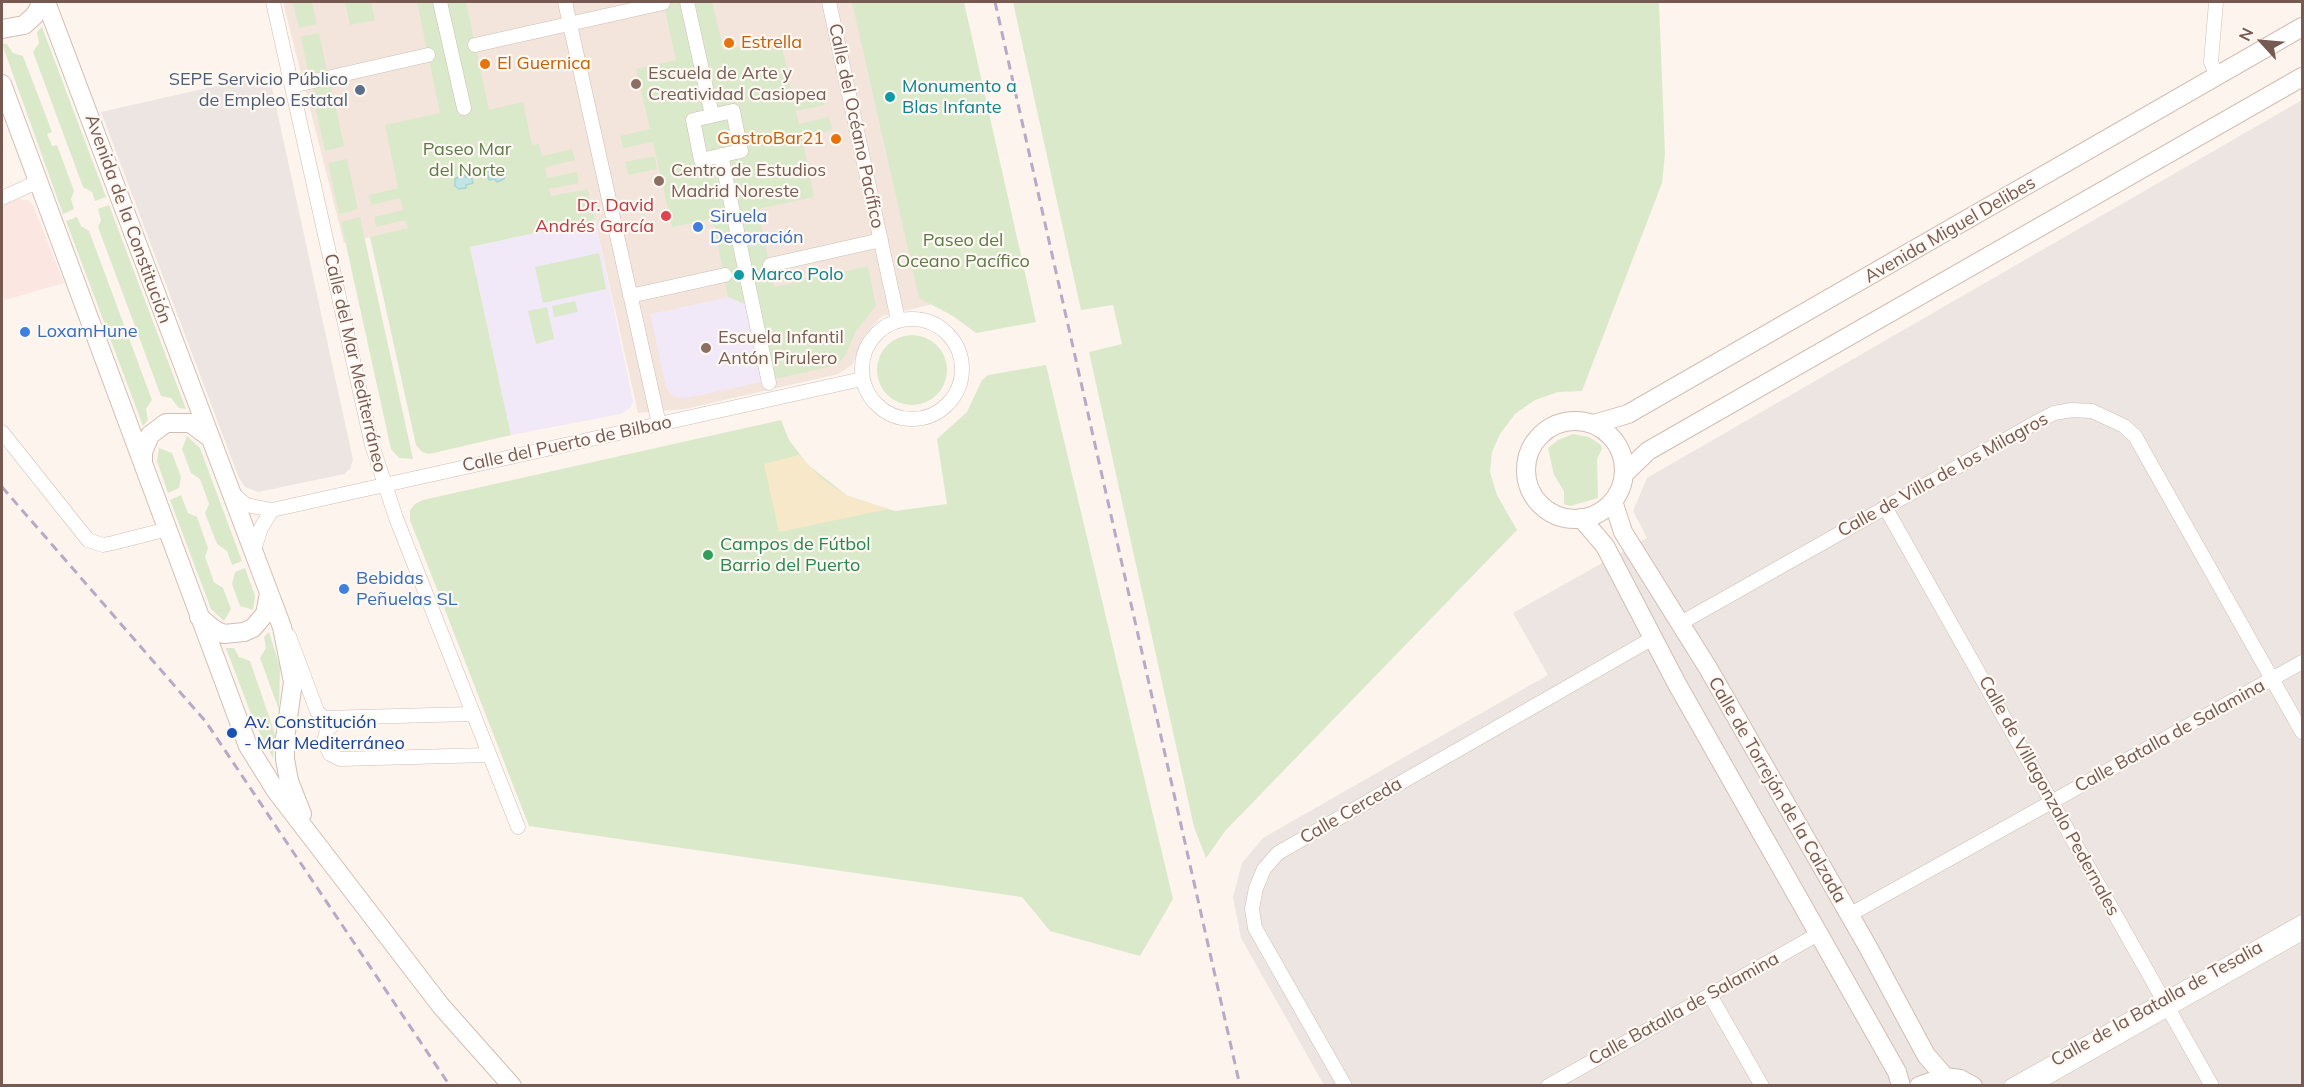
<!DOCTYPE html>
<html>
<head>
<meta charset="utf-8">
<style>
  body { margin:0 }
  #map { position:relative; width:2304px; height:1087px; overflow:hidden; background:#fcf4ed; font-family:Mulish,sans-serif }
  canvas { display:block }
  .frame { position:absolute; inset:0; border:3px solid #765950; pointer-events:none }
  .north { position:absolute; left:2232px; top:12px; width:60px; height:60px; -webkit-text-stroke:4px #fef8f3; paint-order:stroke; rotate:296deg; font-size:16px; font-weight:700; line-height:24px; text-align:center; color:#765950 }
  .north::after { content:''; display:block; margin:auto; width:21px; height:27px; background:#765950; clip-path:polygon(50% 0,100% 100%,50% 72%,0 100%) }
</style>
</head>
<body>
<div id="map">
<canvas width="2304" height="1087"></canvas>
<div class="frame"></div>
<div class="north">N</div>
</div>
<script>
const ctx = document.querySelector('canvas').getContext('2d');
ctx.lineJoin = 'round';
function fillPath(path, color) { ctx.fillStyle = color; ctx.fill(path, 'evenodd'); }
const toPath = rows => new Path2D(rows.map(r => 'M' + r).join(''));
function stroke(path, color, width, dash) { ctx.strokeStyle = color; ctx.lineWidth = width; ctx.lineCap = dash ? 'butt' : 'round'; ctx.setLineDash(dash || []); ctx.stroke(path); }
function drawText(font, color, halo, rows, align = 'center') {
  ctx.font = font + ' Mulish,sans-serif'; ctx.lineWidth = 4.5; ctx.setLineDash([]); ctx.textBaseline = 'middle'; ctx.strokeStyle = halo; ctx.fillStyle = color; for (const [text, x, y, turn = 0] of rows) {
    ctx.save(); ctx.translate(x, y); ctx.rotate((+turn || 0) * Math.PI / 180); ctx.textAlign = isNaN(turn) ? turn : align; if (halo) ctx.strokeText(text, 0, 0); ctx.fillText(text, 0, 0); ctx.restore();
  }
}
fillPath(toPath([
  [283,2,894,2,959,298,882,316,865,334,852,365,838,374,685,409,638,413,588,189,344,243]
]), '#f3e5db');
fillPath(toPath([
  [19,199,28,200,33,205,64,283,5,300,2,292,2,206]
]), '#fbe6e1');
fillPath(toPath([
  [269,74,353,460,350,469,344,474,258,492,245,487,239,478,101,112],
  [2302,100,2302,1085,1324,1085,1241,938,1233,897,1242,863,1263,838,1548,675,1513,613,1647,538,1633,511,1647,478]
]), '#ece5e1');
fillPath(toPath([
  [595,220,633,401,631,407,621,414,511,435,470,247],
  [729,297,745,303,762,382,686,398,673,396,666,387,650,314]
]), '#f1e9f8');
fillPath(toPath([
  [312,2,317,24,299,28,293,3],
  [345,2,371,2,375,20,350,25],
  [417,2,466,2,489,110,523,102,532,145,539,144,542,156,572,149,575,160,545,167,547,178,577,172,579,183,549,189,551,196,588,189,595,220,470,247,511,435,429,454,422,452,416,445,370,237,408,228,405,220,376,227,374,217,403,210,400,198,371,205,369,195,398,188,385,125,440,113],
  [663,2,712,2,724,50,780,37,793,98,822,92,825,105,796,111,799,124,829,117,832,130,802,137,814,197,758,209,774,287,868,266,876,306,856,331,845,356,837,365,762,382,745,304,728,297,713,219,672,227,653,142,623,148,620,136,650,129,636,69,676,60],
  [852,2,964,2,1036,322,976,333,953,316,919,298],
  [1013,2,1659,2,1665,154,1662,183,1582,391,1558,392,1535,400,1515,414,1500,434,1492,452,1490,472,1497,495,1517,530,1226,830,1206,858,1194,827,1089,352,1122,344,1113,305,1081,310],
  [42,27,106,197,95,201,92,192,83,187,33,52,39,43,37,32],
  [319,33,327,70,311,74,308,71,301,37],
  [2,44,7,44,13,53,23,56,52,132,47,134,52,146,57,145,74,191,71,199,74,209,63,214],
  [331,85,344,146,325,151,312,92,314,89],
  [655,156,657,169,628,175,625,162],
  [347,159,358,209,339,214,328,163],
  [109,205,186,409,179,408,171,398,161,396,98,227,101,220,98,209],
  [77,217,81,226,89,231,152,400,146,409,148,420,143,426,66,221],
  [360,217,413,459,399,458,391,449,341,222],
  [599,253,606,289,543,303,535,267],
  [575,301,578,312,554,317,552,306],
  [547,307,554,339,536,344,528,311],
  '877 370a35 35 0 1 1 70 0a35 35 0 1 1-70 0Z',
  [1046,365,1173,899,1140,956,1050,931,1022,897,529,826,410,520,410,510,415,504,423,500,781,420,789,440,808,465,848,496,895,511,947,504,937,439,967,412,982,380,988,375],
  [1573,434,1589,437,1601,445,1602,449,1597,459,1598,498,1570,506,1564,504,1564,491,1554,475,1548,448,1558,440],
  [187,436,200,448,242,561,232,565,227,551,217,544,205,513,209,504,200,479,191,473,182,449],
  [159,448,172,453,181,477,179,488,168,493,157,461],
  [181,495,188,513,197,517,208,548,205,557,214,582,223,588,231,609,224,621,211,609,170,500],
  [245,568,255,596,253,610,240,606,232,584,235,572],
  [269,632,280,667,279,710,260,658,266,648,264,637],
  [226,648,234,648,239,657,250,661,275,734,273,758,254,722]
]), '#dbe9cb');
fillPath(toPath([
  [799,455,821,478,848,496,888,509,779,532,764,464]
]), '#f8e8ca');
const water = toPath([
  [501,166,506,173,504,179,497,182,495,179,489,180,487,172,493,171,494,167,501,166],
  [463,174,466,177,471,176,473,183,466,185,466,188,459,189,455,186,455,179,463,174]
]);
fillPath(water, '#c1e4e5');
stroke(water, '#a8d4d6', 1.5);
const street = toPath([
  [273,2,372,445,396,518,518,827],
  [440,2,464,108],
  [565,2,659,424],
  [687,2,712,115],
  [829,2,898,320],
  [2216,2,2211,62,2217,77],
  [475,45,663,3],
  [292,86,428,55],
  [733,111,741,151,701,160,693,120,733,111],
  [721,155,769,383],
  [2,198,37,182],
  [770,265,881,240],
  [630,296,725,275],
  '862 369a50 50 0 1 1 100 0a50 50 0 1 1-100 0Z',
  [2,432,88,540,103,545,113,543,168,529],
  [231,492,246,505,272,510,862,379],
  [1885,507,2212,1086],
  [253,553,261,528,272,510],
  [1679,624,2035,423,2054,413,2072,410,2092,411,2124,426,2135,436,2302,732],
  [289,636,317,711,323,718,471,714],
  [339,719,327,730,324,741,330,754,340,759,488,755],
  [1849,915,2302,662],
  [1710,995,1762,1086],
  [1345,1086,1255,928,1252,909,1256,888,1264,869,1278,853,1653,638],
  [1548,1086,1820,933],
  [2011,1086,2302,922],
  [2032,1086,2302,933]
]);
const secondary = toPath([
  [46,2,282,627,293,682,285,739,285,759,289,781,302,814],
  [2,29,24,25,35,15,42,2],
  [2,84,248,746,276,791,441,1006,512,1086],
  '1526 470a49 49 0 1 1 98 0a49 49 0 1 1-98 0Z',
  [1594,424,1628,414,2302,27],
  [143,462,143,452,150,435,166,423,190,423,209,437],
  [1624,474,1648,451,2302,77],
  [1613,501,1623,532,1708,668,1868,947,1926,1055,1945,1077],
  [1581,518,1605,546,1677,684,1897,1072,1901,1086],
  [199,617,215,630,224,634,244,632,253,628,265,614,269,594],
  [1919,1086,1945,1077,1960,1079,1973,1086]
]);
stroke(street, '#d0bdb5', 15);
stroke(secondary, '#d3bdb2', 20);
stroke(street, '#fff', 14);
stroke(secondary, '#fff', 18);
stroke(toPath([
  [995,2,1240,1086],
  [2,487,206,722,450,1086]
]), '#b6aac6', 3, [9, 6]);
for (const [x, y, r, color] of [
  [729,43,6,"#e8710a"],
  [485,64,6,"#e8710a"],
  [636,84,6,"#8d6e63"],
  [360,90,6,"#5c6f8a"],
  [890,97,6,"#0f9aa8"],
  [836,139,6,"#e8710a"],
  [659,181,6,"#8d6e63"],
  [666,216,6,"#e0444e"],
  [698,227,6,"#3f7fe0"],
  [739,275,6,"#0f9aa8"],
  [25,332,6,"#3f7fe0"],
  [706,348,6,"#8d6e63"],
  [708,555,6,"#2e9e5b"],
  [344,589,6,"#3f7fe0"],
  [232,733,6,"#1a4fb4"]
]) { const dot = new Path2D(); dot.arc(x, y, r, 0, 2 * Math.PI); ctx.fillStyle = color; ctx.fill(dot); stroke(dot, '#fef8f3', 2); }
drawText('18px', '#c56008', '#fef8f3', [
  ["Estrella",741,43],
  ["El Guernica",497,64],
  ["GastroBar21",824,139,"right"]
], 'left');
drawText('18px', '#785e54', '#fef8f3', [
  ["Escuela de Arte y",648,74],
  ["Creatividad Casiopea",648,95],
  ["Centro de Estudios",671,171],
  ["Madrid Noreste",671,192],
  ["Escuela Infantil",718,338],
  ["Antón Pirulero",718,359]
], 'left');
drawText('18px', '#4e5e75', '#fef8f3', [
  ["SEPE Servicio Público",348,80],
  ["de Empleo Estatal",348,101]
], 'right');
drawText('18px', '#0d838f', '#fef8f3', [
  ["Monumento a",902,87],
  ["Blas Infante",902,108],
  ["Marco Polo",751,275]
], 'left');
drawText('18px', '#765950', '#fef8f3', [
  ["Calle del Océano Pacífico",856,126,78],
  ["Avenida de la Constitución",128,219,70],
  ["Avenida Miguel Delibes",1950,230,-30],
  ["Calle del Mar Mediterráneo",355,363,77],
  ["Calle del Puerto de Bilbao",567,444,-12],
  ["Calle de Villa de los Milagros",1943,475,-29],
  ["Calle Batalla de Salamina",2170,736,-29],
  ["Calle de Torrejón de la Calzada",1777,790,60],
  ["Calle de Villagonzalo Pedernales",2049,796,61],
  ["Calle Cerceda",1351,811,-30],
  ["Calle de la Batalla de Tesalia",2157,1004,-29],
  ["Calle Batalla de Salamina",1684,1009,-29]
]);
drawText('18px', '#5e7a49', '#fef8f3', [
  ["Paseo Mar",467,150],
  ["del Norte",467,171],
  ["Paseo del",963,241],
  ["Oceano Pacífico",963,262]
]);
drawText('18px', '#be3a42', '#fef8f3', [
  ["Dr. David",654,206],
  ["Andrés García",654,227]
], 'right');
drawText('18px', '#366cbe', '#fef8f3', [
  ["Siruela",710,217],
  ["Decoración",710,238],
  ["LoxamHune",37,332],
  ["Bebidas",356,579],
  ["Peñuelas SL",356,600]
], 'left');
drawText('18px', '#27864d', '#fef8f3', [
  ["Campos de Fútbol",720,545],
  ["Barrio del Puerto",720,566]
], 'left');
drawText('18px', '#164399', '#fef8f3', [
  ["Av. Constitución",244,723],
  ["- Mar Mediterráneo",244,744]
], 'left');
</script>
</body>
</html>
